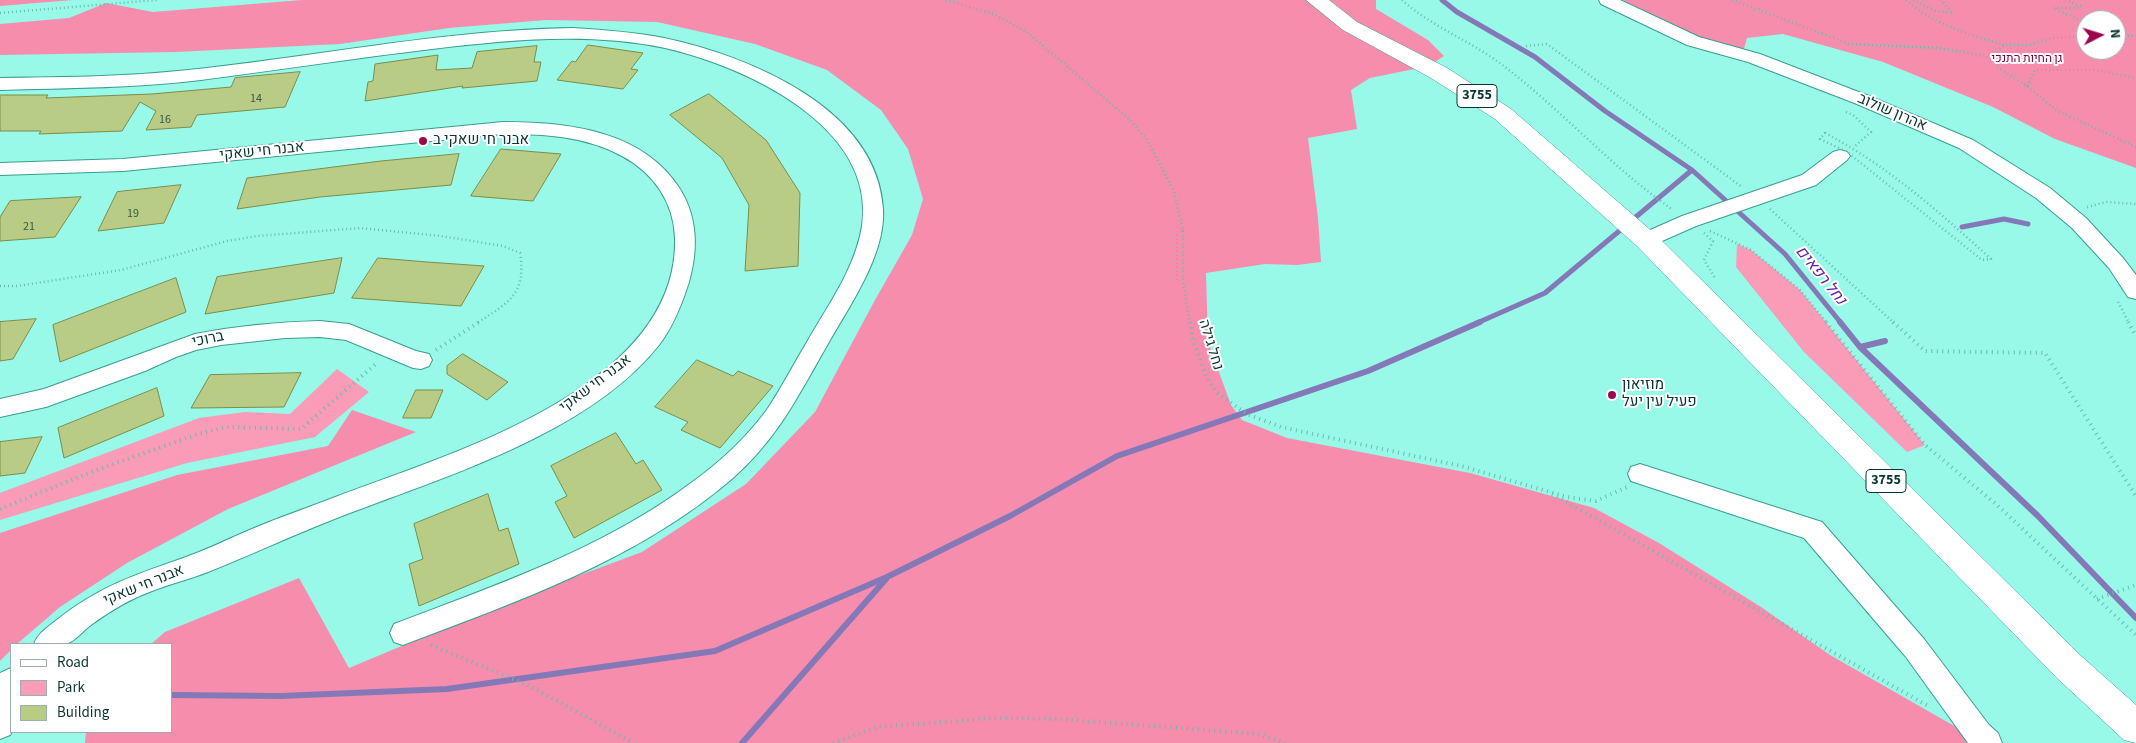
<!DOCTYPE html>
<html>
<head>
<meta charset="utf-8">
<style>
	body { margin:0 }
	#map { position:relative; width:2136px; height:743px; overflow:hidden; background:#98f9e8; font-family:"Source Sans 3",sans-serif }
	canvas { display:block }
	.legend { position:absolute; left:10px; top:643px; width:162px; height:90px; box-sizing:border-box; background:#fff; border:1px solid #9dafac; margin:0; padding:6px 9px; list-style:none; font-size:15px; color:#0a3630 }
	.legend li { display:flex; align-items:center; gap:10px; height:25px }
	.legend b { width:25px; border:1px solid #9dafac }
	.north { position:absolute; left:2076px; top:10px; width:50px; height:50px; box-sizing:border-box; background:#fff; border:1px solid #9dafac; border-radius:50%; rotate:85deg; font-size:14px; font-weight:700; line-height:20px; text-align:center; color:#0a3630 }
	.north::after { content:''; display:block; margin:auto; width:18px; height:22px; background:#9d054f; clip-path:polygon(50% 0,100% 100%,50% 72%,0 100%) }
</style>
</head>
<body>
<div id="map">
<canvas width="2136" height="743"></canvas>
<ul class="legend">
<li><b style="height:6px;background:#fff"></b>Road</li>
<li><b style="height:14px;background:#fa9bb7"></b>Park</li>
<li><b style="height:14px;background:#b9cc86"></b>Building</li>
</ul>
<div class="north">N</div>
</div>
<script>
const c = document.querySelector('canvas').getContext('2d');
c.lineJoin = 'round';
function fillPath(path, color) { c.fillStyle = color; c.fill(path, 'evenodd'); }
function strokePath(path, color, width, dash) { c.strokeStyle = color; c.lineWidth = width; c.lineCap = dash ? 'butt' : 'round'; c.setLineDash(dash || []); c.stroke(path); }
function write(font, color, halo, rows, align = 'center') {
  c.font = font + ' "Source Sans 3",Heebo,sans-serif'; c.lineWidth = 4; c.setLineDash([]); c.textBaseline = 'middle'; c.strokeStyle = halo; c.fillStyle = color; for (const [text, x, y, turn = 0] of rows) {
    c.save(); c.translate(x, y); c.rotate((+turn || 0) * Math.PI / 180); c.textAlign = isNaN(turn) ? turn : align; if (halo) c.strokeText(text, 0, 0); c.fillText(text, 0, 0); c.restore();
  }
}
const green = new Path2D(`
	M 1737,244 L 1751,250 L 1800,290 L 1925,445 L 1907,452 L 1804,352 L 1736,267 Z
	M 337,369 L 369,392 L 315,437 L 187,463 L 0,520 L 0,493 L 199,418 L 245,412 L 290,414 Z`);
const forest = new Path2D(`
	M 0,0 L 73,0 L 0,6 Z
	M 302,0 L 1376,0 L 1376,9 L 1428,40 L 1444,56 L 1429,66 L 1370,78 L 1351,90 L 1357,129 L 1308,138 L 1318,218 L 1321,262 L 1297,265 L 1265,264 L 1206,273 L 1208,342 L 1231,405 L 1242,420 L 1287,438 L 1470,473 L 1594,508 L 1659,543 L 1761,607 L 1830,655 L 1984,743 L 85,743 L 86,732 L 171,732 L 171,644 L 151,644 L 165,632 L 299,578 L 349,668 L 497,606 L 642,552 L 746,484 L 815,412 L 875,300 L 912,235 L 923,199 L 908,149 L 881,110 L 827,70 L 755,44 L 657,22 L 546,20 L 449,28 L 340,44 L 176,52 L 0,55 L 0,24 L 69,18 L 106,3 L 153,12 Z
	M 1623,0 L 2136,0 L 2136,168 L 2055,139 L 1993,107 L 1883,62 L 1783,34 L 1747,38 L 1743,52 L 1698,38 L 1627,4 ZM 2086,20 L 2116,20 L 2116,50 L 2086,50 Z
	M 352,410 L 416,432 L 228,509 L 127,563 L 60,607 L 17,644 L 11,644 L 11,650 L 0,661 L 0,533 L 177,475 L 328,446 Z`);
const streamFar1 = new Path2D(`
	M 1442,0 L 1457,12 L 1535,57 L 1605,111 L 1692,170 L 1785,254 L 1841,323
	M 1631,221 L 1692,170
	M 1962,227 L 2004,219 L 2028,224
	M 1477,323 L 1545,293 L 1624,227`);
const stream = new Path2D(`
	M 1840,322 L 1860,347 L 2038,516 L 2136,618
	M 1860,347 L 1885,341
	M 171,695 L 281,696 L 447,689 L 715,651 L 887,577 L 1010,516 L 1117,456 L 1368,371 L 1480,322
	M 742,743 L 886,579`);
const building = new Path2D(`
	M 588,45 L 643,53 L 631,69 L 638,70 L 623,89 L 557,80 L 572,61 L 575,62 Z
	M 537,46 L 534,62 L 541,62 L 537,81 L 462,88 L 463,86 L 365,101 L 368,82 L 373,81 L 375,64 L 438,55 L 436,70 L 472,68 L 477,52 Z
	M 300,72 L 285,107 L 197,115 L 191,127 L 146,130 L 156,111 L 140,102 L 122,131 L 39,134 L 41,131 L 0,131 L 0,95 L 48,95 L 46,98 L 152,94 L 231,87 L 235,78 Z
	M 709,94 L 766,140 L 800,193 L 798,266 L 745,271 L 749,205 L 722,158 L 670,115 Z
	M 501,149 L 561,154 L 533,201 L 471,196 Z
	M 459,154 L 451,185 L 320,197 L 237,209 L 247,178 L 381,161 Z
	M 181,185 L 164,223 L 98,231 L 117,192 Z
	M 81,197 L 55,237 L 0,241 L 0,217 L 10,201 Z
	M 342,258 L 334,293 L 205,314 L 217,277 Z
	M 378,258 L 427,262 L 484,266 L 461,306 L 352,298 Z
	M 176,278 L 186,312 L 60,362 L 53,325 Z
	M 36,319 L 13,359 L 0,361 L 0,322 Z
	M 463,354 L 508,382 L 487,400 L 447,374 L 447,366 Z
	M 697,360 L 733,376 L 738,371 L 773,386 L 720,448 L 681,430 L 688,422 L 655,407 Z
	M 301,373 L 284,407 L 191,408 L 210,375 Z
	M 157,388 L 164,416 L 64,458 L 58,428 Z
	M 416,390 L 443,390 L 431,418 L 403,418 Z
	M 616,433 L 636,464 L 643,460 L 662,490 L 574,538 L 555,502 L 567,496 L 551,466 Z
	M 42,437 L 25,473 L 0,476 L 0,442 Z
	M 488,494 L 499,531 L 508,528 L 519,564 L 419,606 L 409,564 L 423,559 L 414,524 Z`);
const pathFar1 = new Path2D(`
	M 946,0 L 994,14 L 1028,33 L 1129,119 L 1146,138 L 1174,191 L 1183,230 L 1183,282 L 1190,323
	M 1402,0 C 1432,27 1469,40 1501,64 C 1561,109 1611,167 1673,210
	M 1732,0 L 1850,44 L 1938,48 L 1997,58
	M 1906,0 C 1934,25 1969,34 2004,45
	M 1913,0 L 1936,11 L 1953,13 L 1941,0
	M 2065,0 L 2081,6 L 2076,8 L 2053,8 L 2086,23
	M 0,13 L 157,0
	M 2086,36 L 2052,38 L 2029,45 L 2004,45 L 1999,49 L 1997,67 L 2027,86 L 2056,110 L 2136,147
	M 2116,37 L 2136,35
	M 1526,46 L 1547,44 L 1742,187
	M 2027,86 L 2035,70 L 2095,70 L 2136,78
	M 1846,112 L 1853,115 L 1871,132 L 1854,147
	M 1825,133 C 1888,166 1939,212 1991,259 L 1982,260 L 1847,152 L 1820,139 Z
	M 2087,207 L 2106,202 L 2136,204
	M 1770,209 L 1894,323
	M 1710,231 L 1751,250 L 1800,290 L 1827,323
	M 1704,233 L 1713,241 L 1704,260 L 1715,278
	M 0,286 L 17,286 L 121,270 L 227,241 L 257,236 L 360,228 L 441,236 L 503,246 L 520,253 C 527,294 508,303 477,323
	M 2118,302 L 2129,323`);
const path = new Path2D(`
	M 1190,322 L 1193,339 L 1206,376 L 1217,393 L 1247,414 L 1281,427 L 1461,466 L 1567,497 L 1596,501 L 1627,487
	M 1826,322 L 1925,445 L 1997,505 L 2136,635
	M 1893,322 L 1925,351 L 2045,353 L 2136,496
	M 2128,322 L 2136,336
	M 436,350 L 479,322
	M 1552,494 L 1930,707
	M 0,509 L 91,472 L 198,434 L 226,427 L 301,429 L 378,362
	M 2097,599 L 2136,585
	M 431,645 L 530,686 L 634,743
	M 833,743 L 877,727 L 995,718 L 1060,719 L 1258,734 L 1285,743`);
const minor = new Path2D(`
	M 1599,0 L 1620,0 L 1699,37 L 1760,54 L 1869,96 L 1973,140 L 2050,188 L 2086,218 L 2123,258 L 2136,275 L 2136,299 L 2128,297 L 2109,268 L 2072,228 L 2036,198 L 1959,148 L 1857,104 L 1748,62 L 1687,45 L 1601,4 Z
	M 573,28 C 604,30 634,32 664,38 C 749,56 877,108 883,209 C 886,254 850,305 829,342 C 799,394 779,437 733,478 C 638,560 518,601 403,645 L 394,642 L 390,633 L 394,624 C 496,585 601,550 691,483 C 719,463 745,439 766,411 C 781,389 793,365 807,342 C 828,305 855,269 862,226 C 877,126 744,66 665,48 C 588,32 509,40 432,49 C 355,58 278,70 201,80 C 134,88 67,88 0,90 L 0,78 C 59,77 119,77 178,71 C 310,58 440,30 573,28 Z
	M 503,122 C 567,122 643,130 680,189 C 698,218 698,250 689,282 C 682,304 673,327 659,345 C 588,435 440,478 337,518 C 293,535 251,555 208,572 C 190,579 170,584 152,591 C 130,599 110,611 91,625 C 84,630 74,642 66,644 C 57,647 43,644 34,644 C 38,633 48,627 58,619 C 100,586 137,574 186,557 C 209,549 230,538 252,529 C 280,517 310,507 338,496 C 449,454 679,388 675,238 C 674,203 654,173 622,156 C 585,136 545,134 503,134 L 123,171 L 0,175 L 0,163 L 123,159 Z
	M 1840,150 L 1847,152 L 1850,156 L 1847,160 L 1816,185 L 1696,226 L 1653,245 L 1646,247 L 1639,245 L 1636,240 L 1639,235 L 1682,216 L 1802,175 L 1833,152 Z
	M 320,321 L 349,324 L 416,351 L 429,354 L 432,360 L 429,366 L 421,369 L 413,368 L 346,340 L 320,337 L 285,338 L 221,345 L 196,350 L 176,357 L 145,371 L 46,407 L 0,417 L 0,399 L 44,389 L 195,334 C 236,326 278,322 320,321 Z
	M 1640,464 L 1822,522 L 1924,639 L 1989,725 L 1998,733 L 2002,743 L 1968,743 L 1906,657 L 1804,538 L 1631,481 L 1628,474 L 1631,467 Z
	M 11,668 L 12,732 L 10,735 L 0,739 L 0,673 Z`);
const major = new Path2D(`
	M 1306,0 L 1329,0 L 1357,22 L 1447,68 L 1511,109 L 1655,234 L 2081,656 L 2136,705 L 2136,743 L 2124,740 L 2057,678 L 1637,246 L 1495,119 L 1431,78 L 1343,30 Z`);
const markers = [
	[423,141,5,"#9d054f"],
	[1612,395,5,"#9d054f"]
];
const farParknames = [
	["גן החיות התנכי",2027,59]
];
const numberNames = [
	["14",256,99],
	["16",165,120],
	["19",133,214],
	["21",29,227]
];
const shields = [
	[1477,96,40],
	[1886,481,40]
];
const shieldNames = [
	["3755",1477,96],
	["3755",1886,481]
];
const streetNames = [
	["אהרון שולוב",1892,113,23],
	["אבנר חי שאקי",262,152,-6],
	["ברוכי",208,340,-12],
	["נחל גילה",1210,345,73],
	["אבנר חי שאקי",596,384,-37],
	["אבנר חי שאקי",144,586,-22]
];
const poiNames = [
	["אבנר חי שאקי ב",433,141],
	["מוזיאון",1622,386],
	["פעיל עין יעל",1622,403]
];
const waterNames = [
	["נחל רפאים",1820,276,51]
];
fillPath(green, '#fa9bb7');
fillPath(forest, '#f78dad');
strokePath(streamFar1, '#8479b6', 5);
strokePath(stream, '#8479b6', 6);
fillPath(building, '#b9cc86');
strokePath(building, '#7b8d48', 1);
strokePath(minor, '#389e8e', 2);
strokePath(major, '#389e8e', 1);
strokePath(pathFar1, '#6bbbad', 2.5, [1, 3]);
strokePath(path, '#6bbbad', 4, [1, 4.5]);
fillPath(minor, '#fff');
fillPath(major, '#fff');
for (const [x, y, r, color] of markers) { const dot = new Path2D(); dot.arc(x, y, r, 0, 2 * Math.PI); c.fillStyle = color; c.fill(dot); strokePath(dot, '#fff', 2); }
write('12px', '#80013f', '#fff', farParknames);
write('12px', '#365c46', null, numberNames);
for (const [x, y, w] of shields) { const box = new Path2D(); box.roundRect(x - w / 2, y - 11.5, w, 23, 4); c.fillStyle = '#fff'; c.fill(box); strokePath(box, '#0a3630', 1); }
write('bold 14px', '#0a3630', null, shieldNames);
write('15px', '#0a3630', '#fff', streetNames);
write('15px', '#0a3630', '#fff', poiNames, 'left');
write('italic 16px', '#6421a6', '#fff', waterNames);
</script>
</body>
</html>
